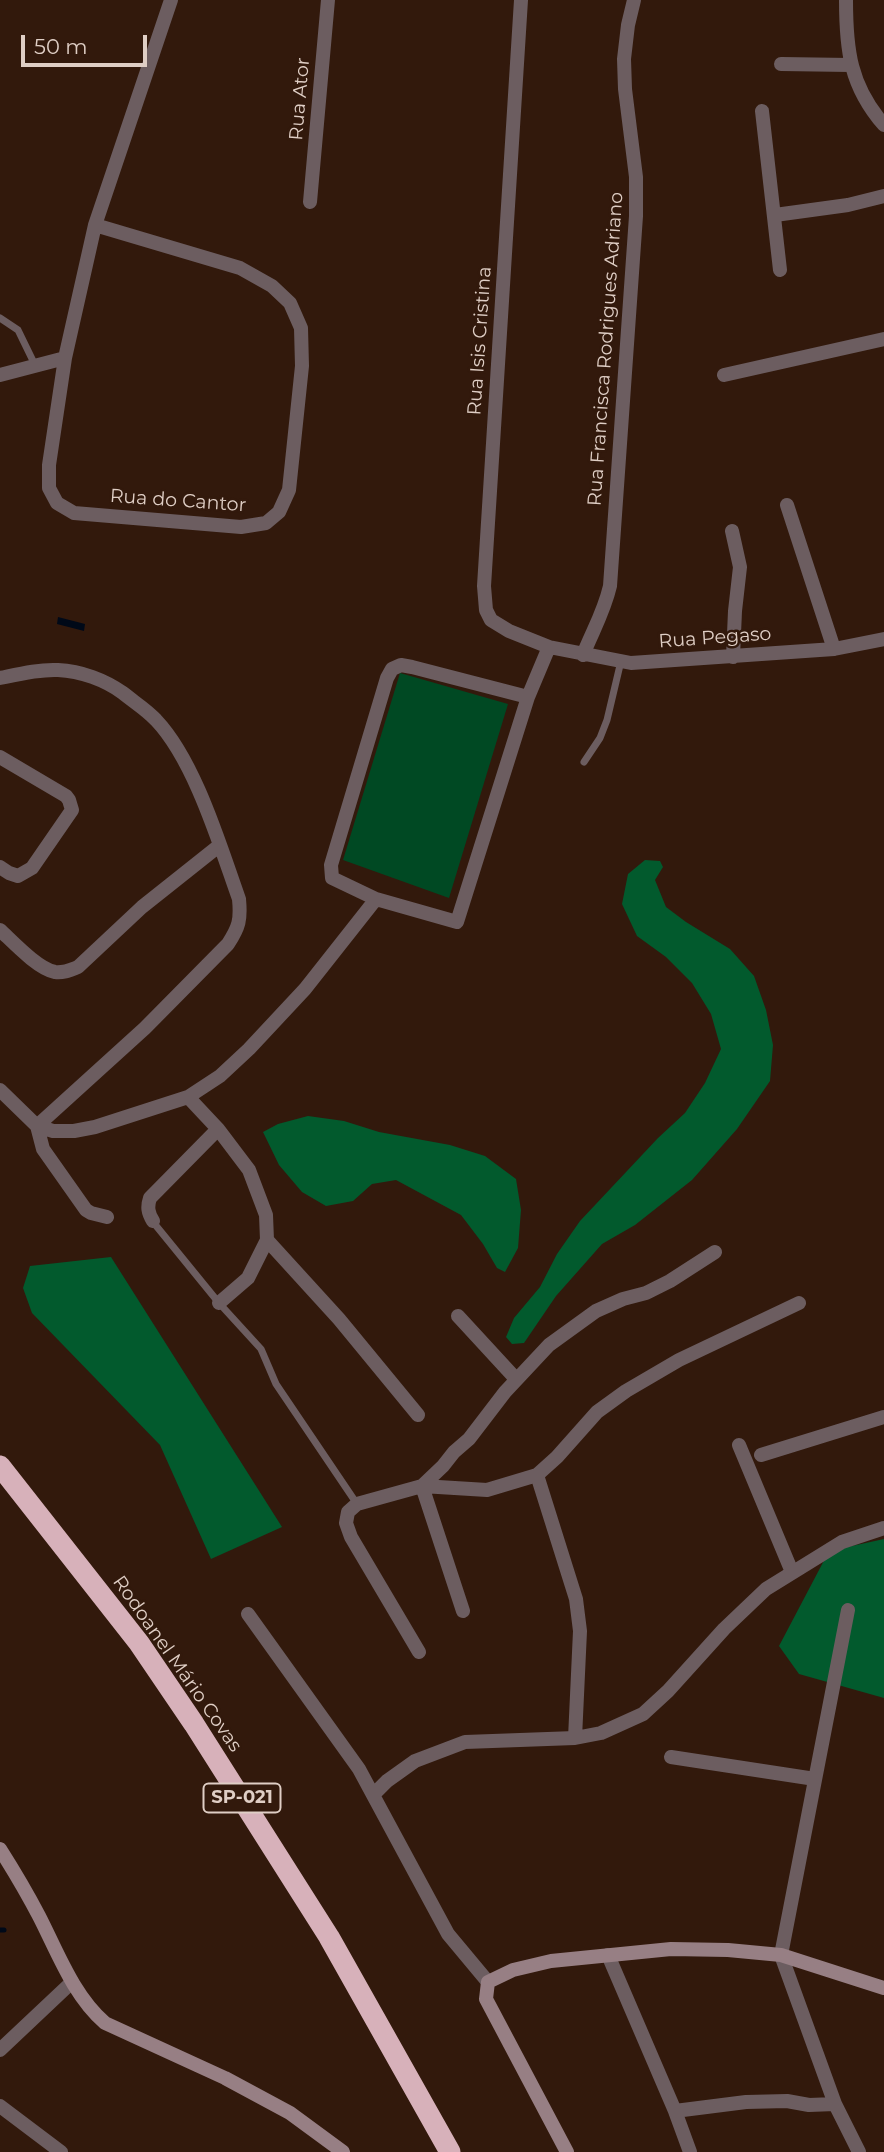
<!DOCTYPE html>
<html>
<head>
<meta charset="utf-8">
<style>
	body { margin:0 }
	#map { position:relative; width:884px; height:2152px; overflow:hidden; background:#32190c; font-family:Montserrat,sans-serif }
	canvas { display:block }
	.scale { position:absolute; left:21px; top:35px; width:126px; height:32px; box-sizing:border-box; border:4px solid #dfcec5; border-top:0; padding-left:9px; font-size:21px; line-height:24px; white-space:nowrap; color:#dfcec5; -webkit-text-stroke:5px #32190c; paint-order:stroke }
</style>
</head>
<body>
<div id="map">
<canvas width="884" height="2152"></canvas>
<div class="scale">50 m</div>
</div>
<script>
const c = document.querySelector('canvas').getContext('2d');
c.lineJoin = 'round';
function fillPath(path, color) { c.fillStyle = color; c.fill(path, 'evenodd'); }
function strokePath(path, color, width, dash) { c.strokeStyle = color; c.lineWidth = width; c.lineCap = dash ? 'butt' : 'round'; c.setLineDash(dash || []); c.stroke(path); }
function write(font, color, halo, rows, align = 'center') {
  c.font = font + ' Montserrat,sans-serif'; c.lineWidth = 5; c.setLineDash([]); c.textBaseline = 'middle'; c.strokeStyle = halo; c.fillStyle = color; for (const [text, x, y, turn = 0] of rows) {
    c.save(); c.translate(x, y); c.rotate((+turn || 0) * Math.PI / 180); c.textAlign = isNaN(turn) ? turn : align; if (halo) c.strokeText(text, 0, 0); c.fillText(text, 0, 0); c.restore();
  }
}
const green = new Path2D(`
	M 400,673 L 508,704 L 449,898 L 343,860 Z`);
const forest = new Path2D(`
	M 645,860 L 660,861 L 663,867 L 655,880 L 666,907 L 686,922 L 730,949 L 754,976 L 766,1010 L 773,1045 L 770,1081 L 737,1129 L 692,1180 L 635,1225 L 602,1244 L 556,1296 L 524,1343 L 512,1344 L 506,1337 L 514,1318 L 540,1287 L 557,1254 L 580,1221 L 658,1138 L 685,1113 L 705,1083 L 721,1049 L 711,1014 L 692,983 L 666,957 L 637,936 L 622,904 L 628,874 Z
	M 308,1116 L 344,1121 L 379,1132 L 450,1145 L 485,1156 L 516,1179 L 521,1210 L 518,1248 L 505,1272 L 497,1268 L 483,1244 L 461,1215 L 396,1180 L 372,1184 L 353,1201 L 326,1206 L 302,1192 L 279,1165 L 263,1132 L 278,1124 Z
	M 111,1257 L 282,1527 L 211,1559 L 160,1445 L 32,1313 L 23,1288 L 30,1266 Z
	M 884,1539 L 884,1698 L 799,1674 L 779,1646 L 829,1551 Z`);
const water = new Path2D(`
	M 58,617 L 85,624 L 84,631 L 57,624 Z`);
const stream = new Path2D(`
	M 0,1930 L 4,1930`);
const service = new Path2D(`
	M 0,318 L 18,330 L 35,365
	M 584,762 L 600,738 L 607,720 L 621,661
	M 153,1222 L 219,1303 L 261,1349 L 276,1384 L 357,1504`);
const minor = new Path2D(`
	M 521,0 L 484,586 L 486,610 L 491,620 L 509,631 L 549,647 L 631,663 L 834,649 L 884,639
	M 846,0 C 846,50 850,86 884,125
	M 781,64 L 850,65
	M 762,111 L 780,270
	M 310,202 L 328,0
	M 775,215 L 848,205 L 884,196
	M 95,225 L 240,268 L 272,286 L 290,303 L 301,328 L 302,366 L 289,490 L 279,512 L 266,523 L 241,527 L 74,513 L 57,503 L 49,488 L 49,465 L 65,358 L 95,225 L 171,0
	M 0,375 L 65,358
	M 724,375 L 884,339
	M 787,505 L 834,649
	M 732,531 L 740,567 L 735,611 L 733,657
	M 583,655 C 593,630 604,612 610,586 L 636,216 L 636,177 L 625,89 L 624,59 L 628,25 L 634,0
	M 0,678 C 19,674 39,669 58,670 C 81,671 105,680 123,693 C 134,702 147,710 156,720 C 195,761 220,846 239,899 C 241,920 239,927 228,944 L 145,1028 L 37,1126 L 43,1149 L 86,1210 L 91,1213 L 107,1217
	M 528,697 L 412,667 L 401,665 L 392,669 L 387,678 L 331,865 L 332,878 L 376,899 L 457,922 L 528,697 L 549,647
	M 0,757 L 66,796 L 69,800 L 72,810 L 32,868 L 18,876 L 9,873 L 0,867
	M 0,930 C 13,942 38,969 55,972 C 64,973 70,970 78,967 L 142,907 L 220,845
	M 0,1090 L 37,1126 L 53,1131 L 74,1131 L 95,1127 L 188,1097 L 220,1076 L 249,1049 L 305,989 L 376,899
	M 188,1097 L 218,1129 L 249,1170 L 266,1215 L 267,1240 L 339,1319 L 418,1415
	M 153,1221 C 148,1213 147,1207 150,1198 L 218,1129
	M 219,1303 L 248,1278 L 267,1240
	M 458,1316 L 516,1379
	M 739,1445 L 792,1572
	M 761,1455 L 884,1417
	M 537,1475 L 576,1599 L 580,1631 L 575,1738
	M 463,1611 L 422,1486 L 443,1466 L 454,1452 L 469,1439 L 505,1392 L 549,1345 L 596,1311 L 623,1299 L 646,1293 L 670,1281 L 715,1252
	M 248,1614 L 359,1769 L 373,1795
	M 419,1652 L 351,1537 L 346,1523 L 348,1512 L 357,1504 L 422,1486 L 487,1490 L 537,1475 L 557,1457 L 597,1412 L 626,1391 L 679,1360 L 799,1303
	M 671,1757 L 815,1779
	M 608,1955 L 675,2111 L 690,2152
	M 488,1982 L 448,1934 L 373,1795 L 387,1781 L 415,1761 L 465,1742 L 575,1738 L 601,1733 L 643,1714 L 668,1691 L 724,1629 L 766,1589 L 842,1542 L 884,1528
	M 0,2050 L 72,1982
	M 835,2104 L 781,1955 L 848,1610
	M 0,2106 L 61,2152
	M 675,2111 L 746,2102 L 787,2101 L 809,2105 L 835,2104 L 859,2152`);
const secondary = new Path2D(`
	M 0,1849 C 14,1871 27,1893 39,1916 C 58,1953 73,1995 105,2023 L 225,2078 L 290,2113 L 343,2152
	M 567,2152 L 486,1999 L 488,1982 L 513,1970 L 551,1961 L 671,1949 L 728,1950 L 781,1955 L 884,1988`);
const motorway = new Path2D(`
	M 0,1466 L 139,1643 L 194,1724 L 329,1937 L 450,2152`);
const shields = [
	[242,1798,77]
];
const shieldNames = [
	["SP-021",242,1798]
];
const streetNames = [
	["Rua Ator",300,99,-85],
	["Rua Isis Cristina",480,341,-86],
	["Rua Francisca Rodrigues Adriano",606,349,-86],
	["Rua do Cantor",178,501,4],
	["Rua Pegaso",715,638,-4],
	["Rodoanel Mário Covas",177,1664,55]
];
fillPath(green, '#004923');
fillPath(forest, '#025a2d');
fillPath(water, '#000918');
strokePath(stream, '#000918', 5);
strokePath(service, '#6c5d60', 7);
strokePath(minor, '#6c5d60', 14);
strokePath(secondary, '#977f84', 14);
strokePath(motorway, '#d7b1ba', 21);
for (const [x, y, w] of shields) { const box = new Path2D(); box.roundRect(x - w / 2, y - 14.5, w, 29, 5); c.fillStyle = '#32190c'; c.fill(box); strokePath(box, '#dfcec5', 2); }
write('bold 18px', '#dfcec5', null, shieldNames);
write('19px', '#dfcec5', '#32190c', streetNames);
</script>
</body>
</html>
